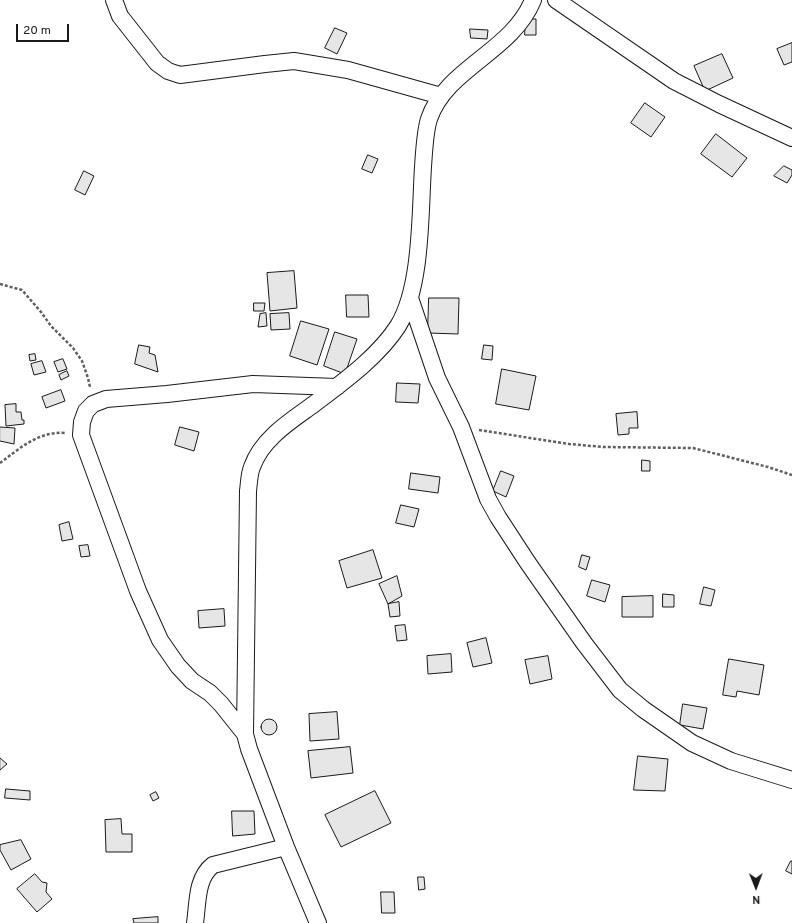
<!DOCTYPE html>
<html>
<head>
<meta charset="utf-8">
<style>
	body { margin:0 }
	#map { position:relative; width:792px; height:923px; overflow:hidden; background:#fff; font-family:Overpass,sans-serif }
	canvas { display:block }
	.north { position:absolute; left:736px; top:867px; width:40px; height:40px; -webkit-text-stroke:3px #fff; paint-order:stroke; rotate:179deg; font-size:11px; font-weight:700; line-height:16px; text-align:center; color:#1a1a1a }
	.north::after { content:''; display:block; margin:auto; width:14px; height:18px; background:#1a1a1a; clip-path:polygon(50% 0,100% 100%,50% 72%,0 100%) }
	.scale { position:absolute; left:16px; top:24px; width:53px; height:18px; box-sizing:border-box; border:2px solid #1a1a1a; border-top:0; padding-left:5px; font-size:12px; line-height:14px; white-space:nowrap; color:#1a1a1a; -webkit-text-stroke:3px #fff; paint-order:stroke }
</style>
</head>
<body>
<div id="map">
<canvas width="792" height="923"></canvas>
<div class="north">N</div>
<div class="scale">20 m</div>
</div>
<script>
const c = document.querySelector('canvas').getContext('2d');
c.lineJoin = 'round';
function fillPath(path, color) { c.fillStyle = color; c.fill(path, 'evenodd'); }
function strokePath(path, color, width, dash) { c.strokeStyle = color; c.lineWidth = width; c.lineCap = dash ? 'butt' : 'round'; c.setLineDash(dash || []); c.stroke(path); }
const building = new Path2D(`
	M 526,19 L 536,19 L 536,35 L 525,35 Z
	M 335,28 L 347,33 L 337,54 L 325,48 Z
	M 470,29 L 488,30 L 487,39 L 471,38 Z
	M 792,43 L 792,62 L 784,65 L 777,49 Z
	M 722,54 L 733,78 L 705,91 L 694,66 Z
	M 645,103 L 665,117 L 651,137 L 631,123 Z
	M 716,134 L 747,158 L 732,177 L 701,154 Z
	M 368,155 L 378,159 L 372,173 L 362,169 Z
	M 784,166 L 792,170 L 792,175 L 787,183 L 774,176 Z
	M 84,171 L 94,176 L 85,195 L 75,190 Z
	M 294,271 L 297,308 L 270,311 L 267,273 Z
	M 346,295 L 368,295 L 369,317 L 347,317 Z
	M 429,298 L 459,298 L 458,334 L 428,333 Z
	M 254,303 L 265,303 L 264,311 L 254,311 Z
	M 266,313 L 267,326 L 258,327 L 260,314 Z
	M 289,313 L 290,329 L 271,330 L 270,314 Z
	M 301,321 L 329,329 L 317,365 L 290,356 Z
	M 335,332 L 357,339 L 345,374 L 324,366 Z
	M 139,345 L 150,347 L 149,353 L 155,355 L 158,372 L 135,364 Z
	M 484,345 L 493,346 L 492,360 L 482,359 Z
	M 35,354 L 36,360 L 30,361 L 29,355 Z
	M 63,359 L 67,369 L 58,372 L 54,362 Z
	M 42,361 L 46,372 L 34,375 L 31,364 Z
	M 502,369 L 536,376 L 529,410 L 496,404 Z
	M 67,371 L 69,376 L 61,380 L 59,375 Z
	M 397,383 L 420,384 L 418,403 L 396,402 Z
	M 61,390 L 65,401 L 46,408 L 42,397 Z
	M 16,404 L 16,412 L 21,412 L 22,420 L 24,420 L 24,424 L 6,426 L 5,405 Z
	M 637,412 L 638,428 L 629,428 L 629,434 L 618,435 L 616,414 Z
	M 0,427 L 15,428 L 14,444 L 0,441 Z
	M 180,427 L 199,432 L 194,451 L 175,445 Z
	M 642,460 L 650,461 L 650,471 L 642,471 Z
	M 501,471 L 514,476 L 506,497 L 493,491 Z
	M 411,473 L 440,477 L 438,493 L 409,489 Z
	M 401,505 L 419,509 L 414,527 L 396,523 Z
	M 69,522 L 73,539 L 62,541 L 59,525 Z
	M 88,545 L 90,556 L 81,557 L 79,546 Z
	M 373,550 L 382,578 L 347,588 L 339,561 Z
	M 582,555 L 590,557 L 586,570 L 579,567 Z
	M 397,576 L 402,596 L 388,604 L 379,584 Z
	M 592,580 L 610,585 L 605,602 L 587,596 Z
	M 704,587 L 715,590 L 711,606 L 700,604 Z
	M 663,594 L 674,595 L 674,607 L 663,607 Z
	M 653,596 L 653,617 L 622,617 L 622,597 Z
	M 399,602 L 400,616 L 390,617 L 388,604 Z
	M 224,609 L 225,626 L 199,628 L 198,611 Z
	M 405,625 L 407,640 L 397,641 L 395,626 Z
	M 486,638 L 492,663 L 473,667 L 467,643 Z
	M 451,654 L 452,672 L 428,674 L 427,656 Z
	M 548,656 L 552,679 L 530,684 L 525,660 Z
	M 729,659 L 764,665 L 759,695 L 737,691 L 736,697 L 723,695 Z
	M 683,704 L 707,708 L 703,729 L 680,725 Z
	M 337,712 L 339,739 L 310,741 L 309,714 Z
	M261 727a8 8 0 1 1 16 0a8 8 0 1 1-16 0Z
	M 350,747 L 353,773 L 311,778 L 308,751 Z
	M 638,756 L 668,759 L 665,791 L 634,790 Z
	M 0,758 L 7,764 L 0,770 Z
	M 6,789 L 30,791 L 30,800 L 5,798 Z
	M 375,791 L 391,823 L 341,847 L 325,815 Z
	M 156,792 L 159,798 L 153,801 L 150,795 Z
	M 232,811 L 254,811 L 255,834 L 233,836 Z
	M 121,819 L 122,834 L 132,834 L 132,852 L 106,852 L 105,820 Z
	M 21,840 L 31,859 L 11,870 L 0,850 L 0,845 Z
	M 791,861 L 792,861 L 792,874 L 786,871 Z
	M 35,874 L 42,882 L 47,883 L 46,892 L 52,899 L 37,912 L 17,889 Z
	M 418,877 L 424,877 L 425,889 L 419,890 Z
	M 381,892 L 394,892 L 395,913 L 382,913 Z
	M 158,917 L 158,923 L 134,923 L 133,919 Z`);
const path = new Path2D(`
	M 0,284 L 22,290 L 41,312 L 51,326 L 73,348 L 82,361 L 88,378 L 90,387
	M 479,430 L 569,444 L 603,447 L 693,448 L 768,467 L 792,475
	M 0,463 C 20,448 39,431 65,433`);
const minor = new Path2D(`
	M 114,0 L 120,16 L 157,63 L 168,71 L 180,75 L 265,64 L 294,61 L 348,70 L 441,96
	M 556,0 L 674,81 L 719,104 L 792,138
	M 410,298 L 437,378 L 461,427 L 488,499 L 498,517 L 528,563 L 584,643 L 620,690 L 643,709 L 692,743 L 731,761 L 792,780
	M 245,734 L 221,704 L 210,693 L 192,681 L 178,666 L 160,640 L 138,591 L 81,435 L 82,422 L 86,411 L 93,404 L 106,399 L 167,394 L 253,384 L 337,387
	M 195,923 C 198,903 196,878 213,865 L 286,847
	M 318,923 L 286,847 L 249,749 L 245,734 L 248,491 C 249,484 249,474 252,467 C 262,438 291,421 314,404 C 343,382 378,357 398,326 C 422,287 420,213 423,167 C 424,153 425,131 429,119 C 446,68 512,52 533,0`);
fillPath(building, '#e6e6e6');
strokePath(building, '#1a1a1a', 1);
strokePath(minor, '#1a1a1a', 18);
strokePath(path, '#5f5f5f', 2.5, [3, 2]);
strokePath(minor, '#fff', 16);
</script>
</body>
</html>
